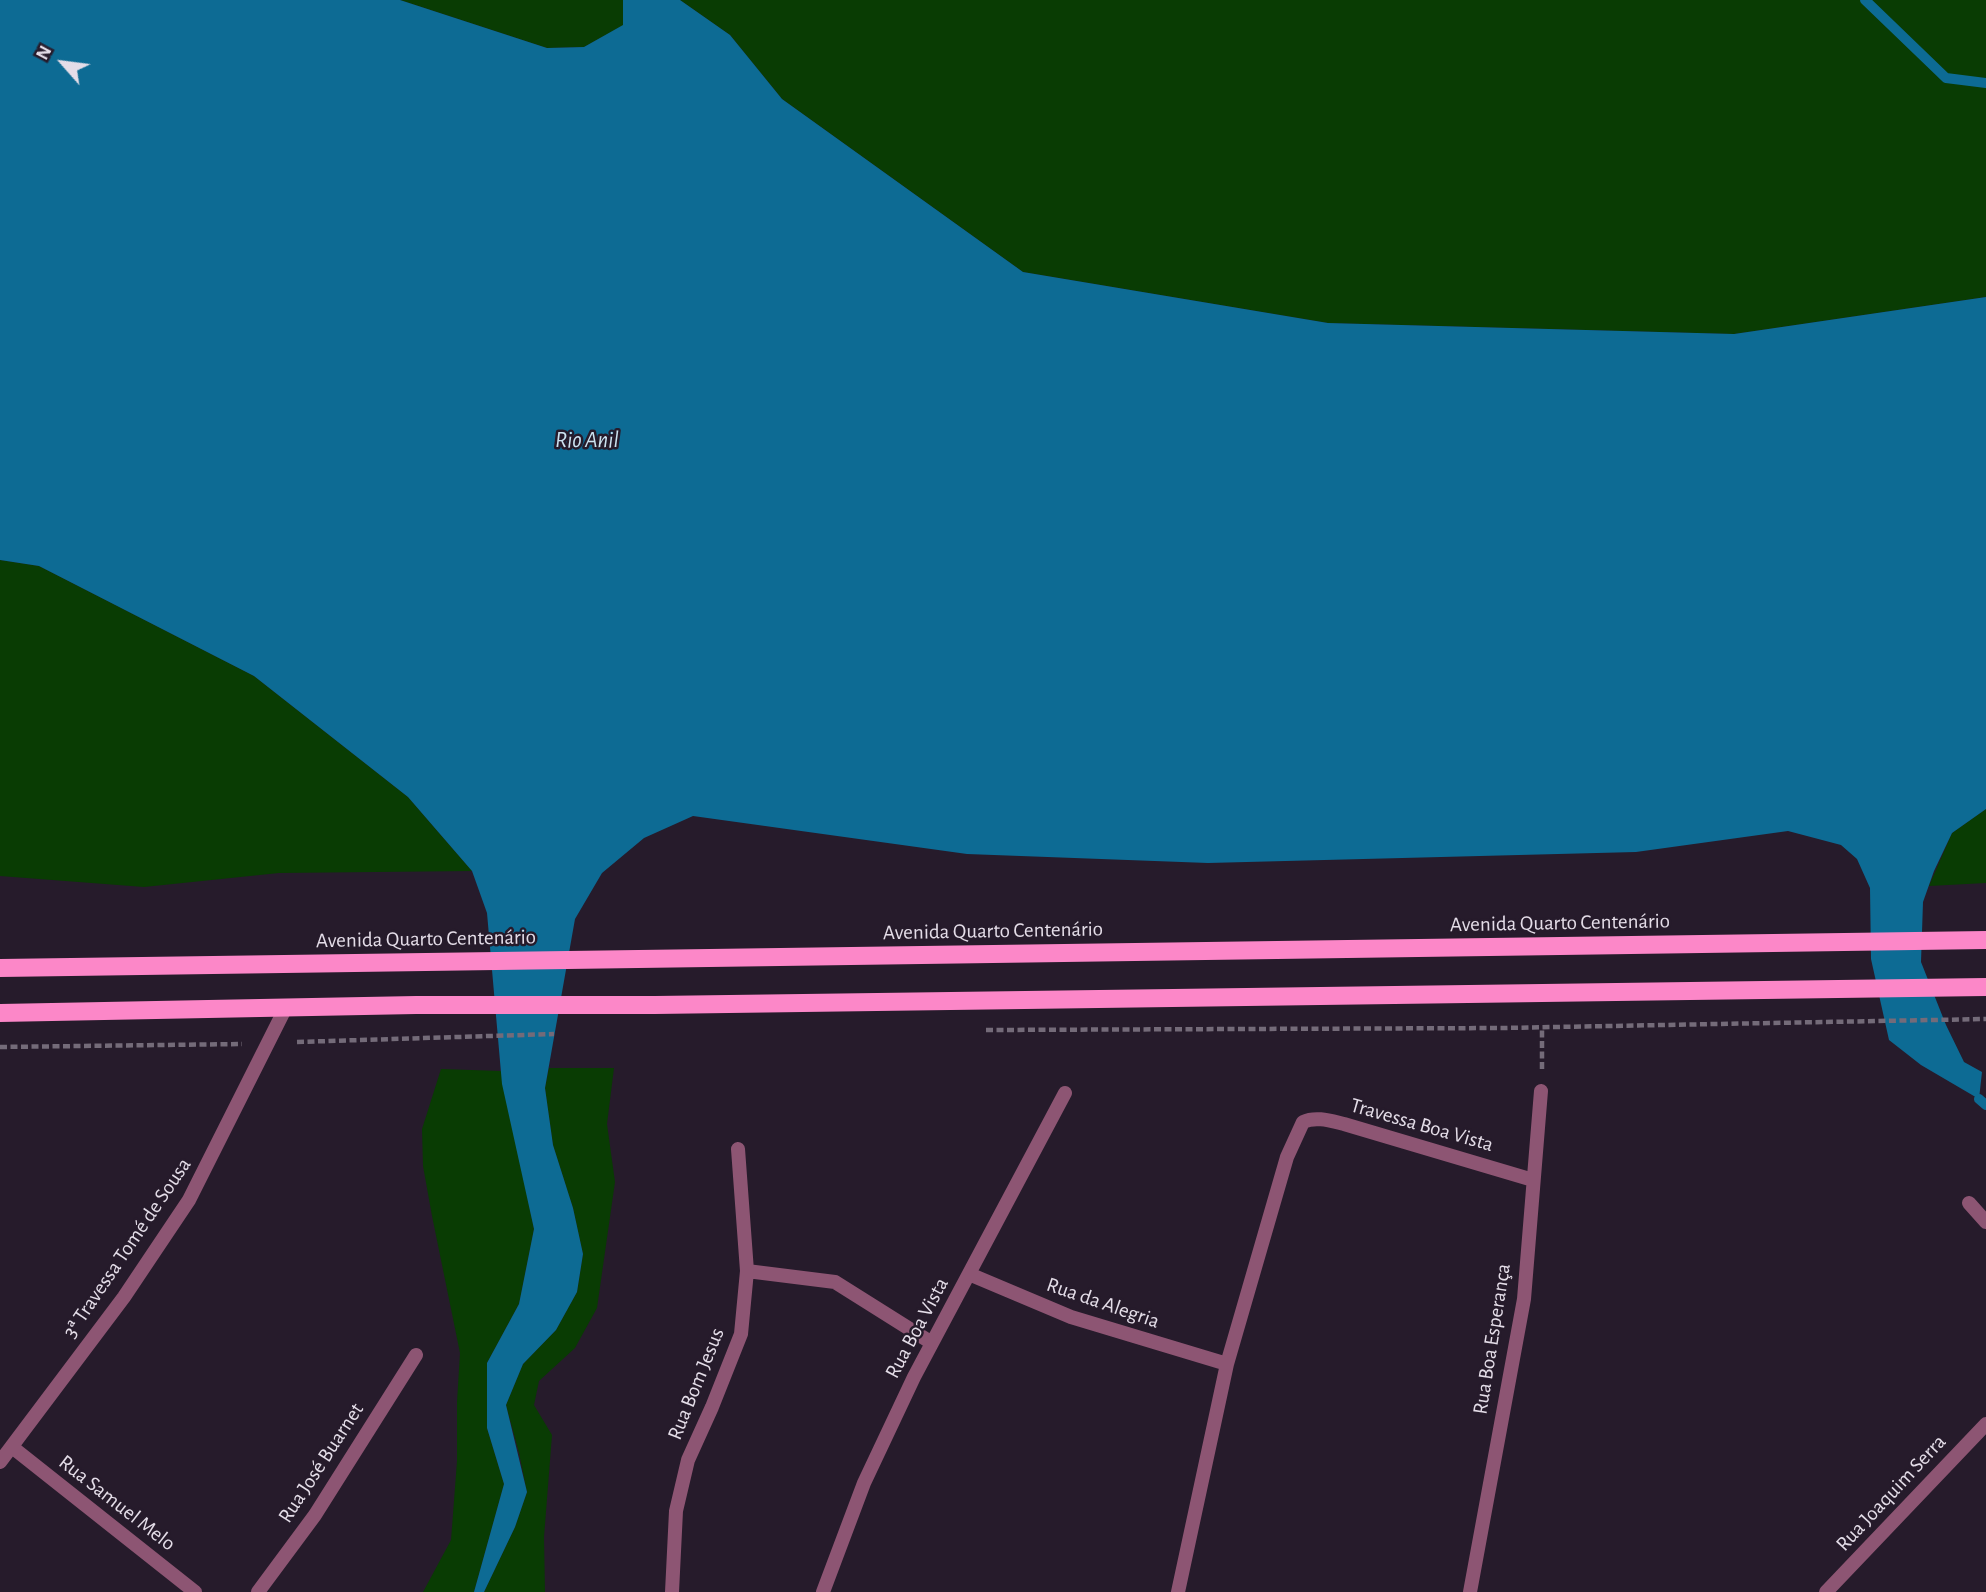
<!DOCTYPE html>
<html>
<head>
<meta charset="utf-8">
<style>
	body { margin:0 }
	#map { position:relative; width:1986px; height:1592px; overflow:hidden; background:#261b2b; font-family:"Alegreya Sans",sans-serif }
	canvas { display:block }
	.north { position:absolute; left:28px; top:28px; width:70px; height:70px; -webkit-text-stroke:5px #261b2b; paint-order:stroke; rotate:298deg; font-size:19px; font-weight:700; line-height:28px; text-align:center; color:#e4dde8 }
	.north::after { content:''; display:block; margin:auto; width:24px; height:32px; background:#e4dde8; clip-path:polygon(50% 0,100% 100%,50% 72%,0 100%) }
</style>
</head>
<body>
<div id="map">
<canvas width="1986" height="1592"></canvas>
<div class="north">N</div>
</div>
<script>
const c = document.querySelector('canvas').getContext('2d');
c.lineJoin = 'round';
function fillPath(path, color) { c.fillStyle = color; c.fill(path, 'evenodd'); }
function strokePath(path, color, width, dash) { c.strokeStyle = color; c.lineWidth = width; c.lineCap = dash ? 'butt' : 'round'; c.setLineDash(dash || []); c.stroke(path); }
function write(font, color, halo, rows, align = 'center') {
  c.font = font + ' "Alegreya Sans",sans-serif'; c.lineWidth = 5; c.setLineDash([]); c.textBaseline = 'middle'; c.strokeStyle = halo; c.fillStyle = color; for (const [text, x, y, turn = 0] of rows) {
    c.save(); c.translate(x, y); c.rotate((+turn || 0) * Math.PI / 180); c.textAlign = isNaN(turn) ? turn : align; if (halo) c.strokeText(text, 0, 0); c.fillText(text, 0, 0); c.restore();
  }
}
const green = new Path2D(`
	M 400,0 L 623,0 L 624,25 L 584,47 L 547,48 Z
	M 680,0 L 1986,0 L 1986,297 L 1734,334 L 1328,323 L 1023,272 L 782,99 L 730,35 Z
	M 0,560 L 39,566 L 254,676 L 408,797 L 472,871 L 279,873 L 144,887 L 0,876 Z
	M 1986,809 L 1986,883 L 1929,886 L 1952,833 Z
	M 549,1068 L 614,1068 L 607,1124 L 615,1182 L 597,1308 L 575,1348 L 539,1381 L 534,1405 L 552,1435 L 544,1537 L 545,1592 L 484,1592 L 515,1527 L 527,1492 L 519,1453 L 506,1405 L 523,1364 L 556,1330 L 577,1292 L 583,1254 L 573,1208 L 553,1145 L 545,1088 Z
	M 441,1069 L 501,1071 L 534,1229 L 519,1304 L 487,1363 L 487,1428 L 504,1484 L 474,1592 L 423,1592 L 451,1540 L 457,1461 L 457,1402 L 460,1353 L 432,1216 L 423,1166 L 422,1129 Z`);
const water = new Path2D(`
	M 0,0 L 400,0 L 547,48 L 584,47 L 623,25 L 623,0 L 680,0 L 730,35 L 782,99 L 1023,272 L 1328,323 L 1734,334 L 1986,297 L 1986,809 L 1952,833 L 1934,871 L 1923,902 L 1921,962 L 1946,1025 L 1964,1062 L 1982,1072 L 1979,1099 L 1921,1065 L 1889,1040 L 1871,959 L 1870,888 L 1857,859 L 1841,845 L 1788,831 L 1636,852 L 1208,863 L 967,854 L 693,816 L 644,838 L 602,873 L 575,919 L 545,1088 L 553,1145 L 573,1208 L 583,1254 L 577,1292 L 556,1330 L 523,1364 L 506,1405 L 527,1492 L 515,1527 L 484,1592 L 474,1592 L 504,1484 L 487,1428 L 487,1363 L 519,1304 L 534,1229 L 502,1084 L 487,913 L 472,871 L 408,797 L 254,676 L 39,566 L 0,560 Z`);
const stream = new Path2D(`
	M 1865,0 L 1946,78 L 1986,83
	M 1979,1099 L 1986,1105`);
const path = new Path2D(`
	M 986,1030 L 1502,1028 L 1986,1019
	M 297,1042 L 554,1034
	M 0,1047 L 242,1044
	M 1542,1069 L 1542,1027`);
const street = new Path2D(`
	M 1969,1203 L 1986,1222
	M 747,1271 L 835,1282 L 932,1343
	M 969,1274 L 1071,1317 L 1227,1364
	M 12,1447 L 195,1592
	M 0,1462 L 124,1297 L 189,1200 L 286,1007
	M 258,1592 L 315,1515 L 416,1355
	M 672,1592 L 676,1511 L 688,1460 L 712,1407 L 741,1334 L 747,1271 L 738,1149
	M 823,1592 L 864,1483 L 914,1377 L 1065,1093
	M 1178,1592 L 1227,1364 L 1287,1157 L 1303,1122 C 1316,1116 1331,1121 1344,1124 L 1533,1180
	M 1470,1592 L 1524,1299 L 1541,1091
	M 1826,1592 L 1986,1424`);
const primary = new Path2D(`
	M 0,968 L 1986,940
	M 0,1013 L 416,1005 L 655,1005 L 1986,987`);
const streetNames = [
	["Avenida Quarto Centenário",1560,923,-1],
	["Avenida Quarto Centenário",993,931,-1],
	["Avenida Quarto Centenário",426,939,-1],
	["Travessa Boa Vista",1422,1125,16],
	["3ª Travessa Tomé de Sousa",127,1248,-56],
	["Rua da Alegria",1103,1303,19],
	["Rua Boa Vista",917,1328,-62],
	["Rua Boa Esperança",1492,1339,-81],
	["Rua Bom Jesus",696,1384,-68],
	["Rua José Buarnet",321,1463,-57],
	["Rua Joaquim Serra",1891,1493,-47],
	["Rua Samuel Melo",117,1503,38]
];
const waterNames = [
	["Rio Anil",587,440]
];
fillPath(green, '#093c03');
fillPath(water, '#0d6b94');
strokePath(stream, '#0d6b94', 10);
strokePath(path, '#746b79', 4.5, [7, 3.5]);
strokePath(street, '#8d5573', 14);
strokePath(primary, '#fc87c8', 18);
write('21px', '#e4dde8', '#261b2b', streetNames);
write('italic 23px', '#cce3f1', '#261b2b', waterNames);
</script>
</body>
</html>
